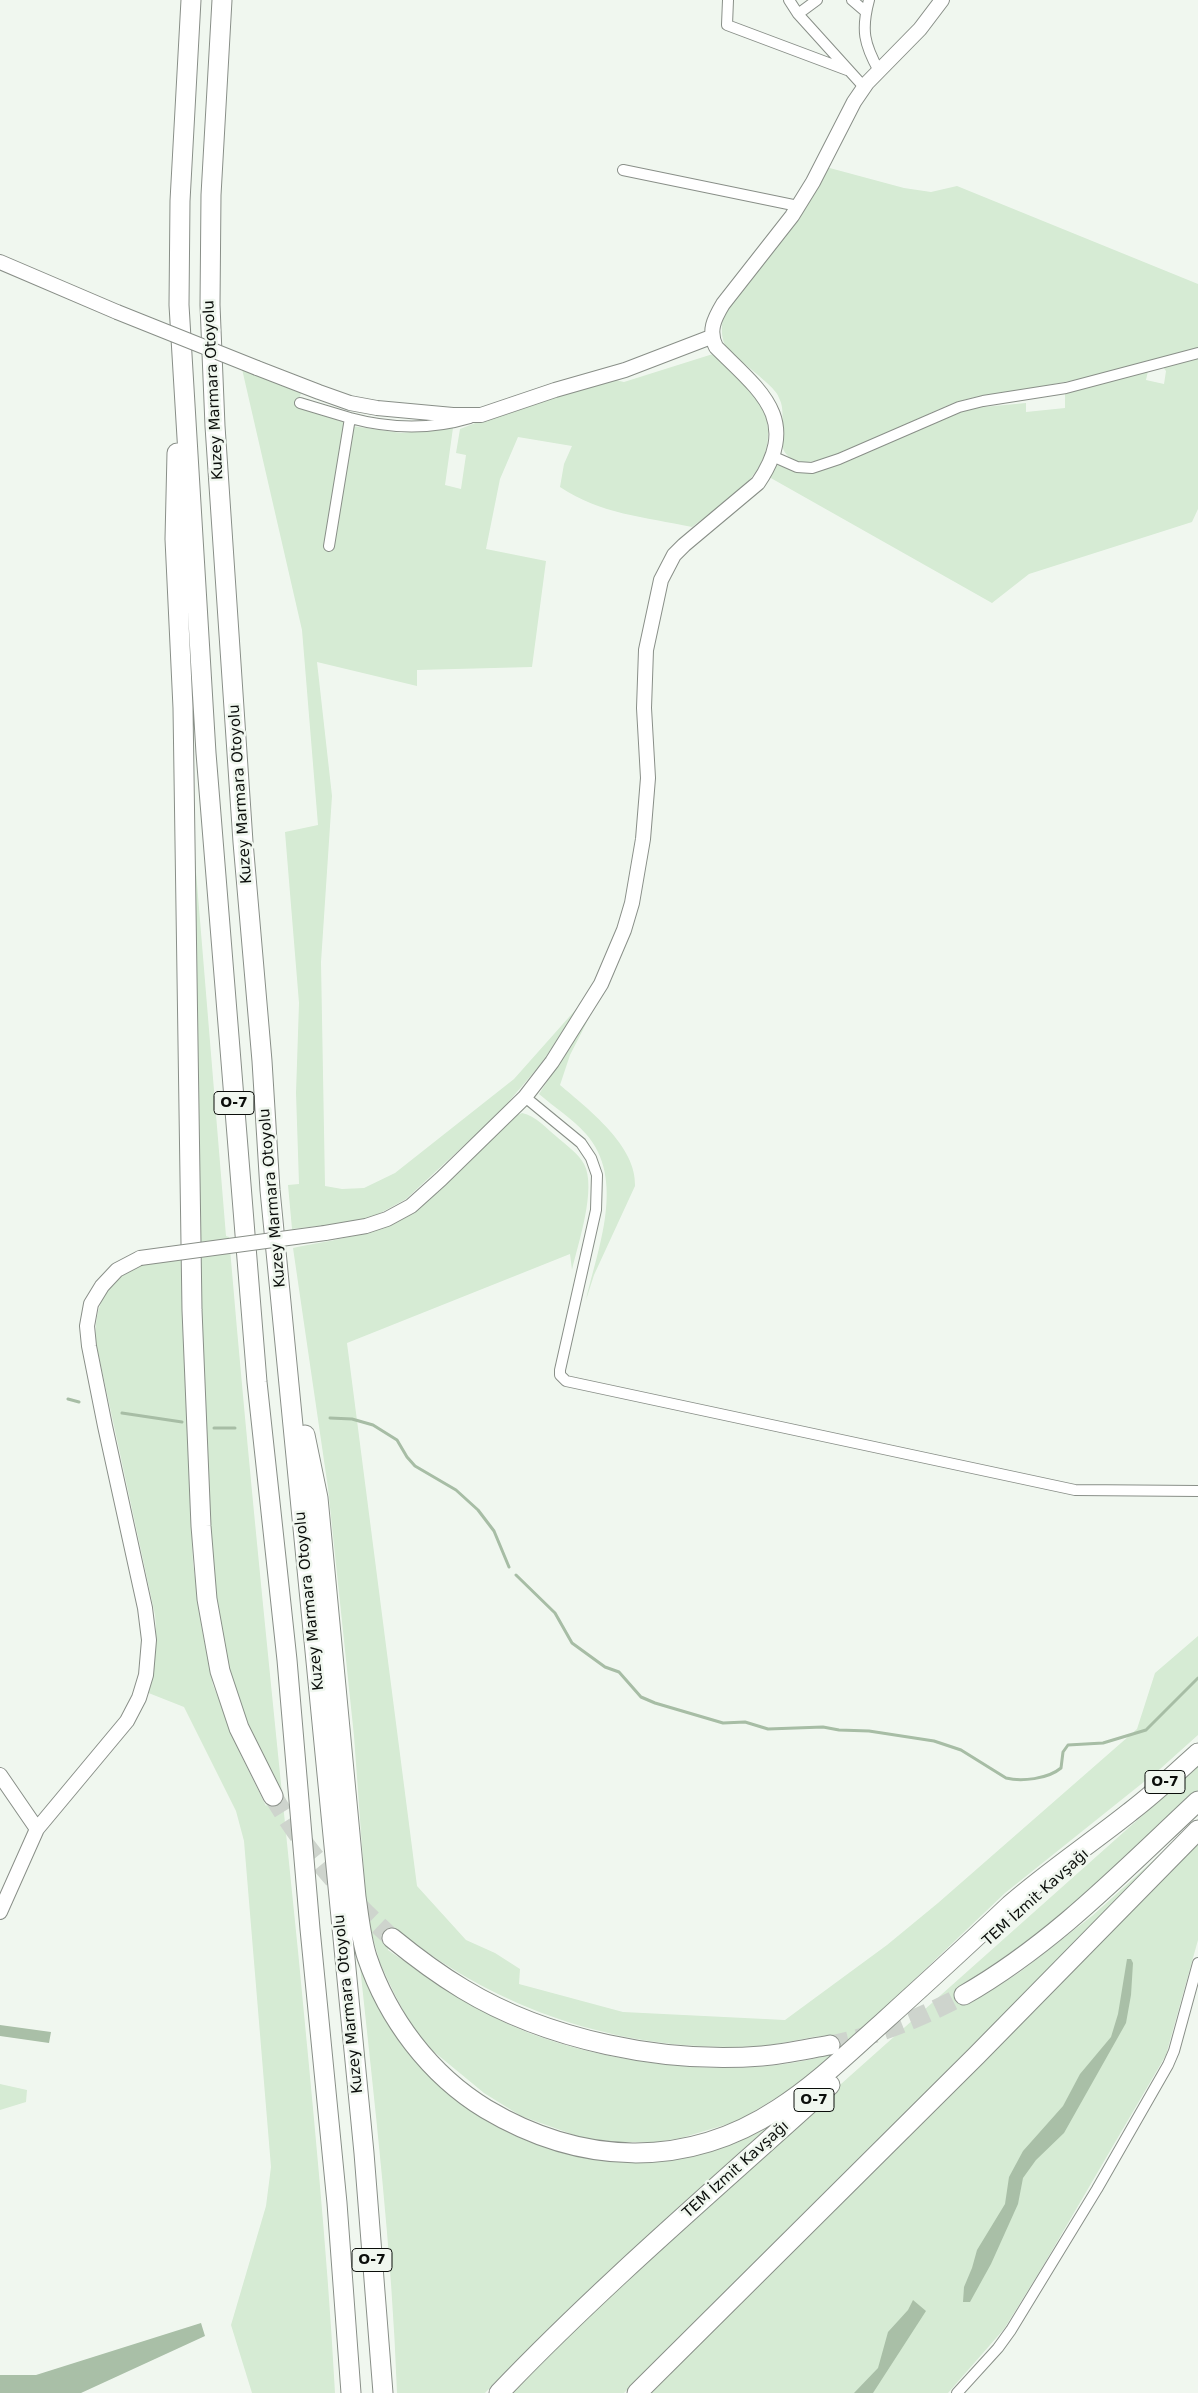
<!DOCTYPE html>
<html>
<head>
<meta charset="utf-8">
<style>
	body { margin:0 }
	canvas { display:block; background:#f0f7ef }
</style>
</head>
<body>
<canvas width="1198" height="2393"></canvas>
<script>
const c = document.querySelector('canvas').getContext('2d');
c.lineJoin = 'round';
function fillPath(path, color) { c.fillStyle = color; c.fill(path, 'evenodd'); }
function strokePath(path, color, width, dash) { c.strokeStyle = color; c.lineWidth = width; c.lineCap = dash ? 'butt' : 'round'; c.setLineDash(dash || []); c.stroke(path); }
function write(font, color, halo, rows, align = 'center') {
  c.font = font + ' "DejaVu Sans",sans-serif'; c.lineWidth = 5; c.setLineDash([]); c.textBaseline = 'middle'; c.strokeStyle = halo; c.fillStyle = color; for (const [text, x, y, turn = 0] of rows) {
    c.save(); c.translate(x, y); c.rotate((+turn || 0) * Math.PI / 180); c.textAlign = isNaN(turn) ? turn : align; if (halo) c.strokeText(text, 0, 0); c.fillText(text, 0, 0); c.restore();
  }
}
const green = new Path2D(`
	M 826,167 L 904,188 L 931,192 L 957,186 L 1198,284 L 1198,348 C 1147,362 1096,377 1044,386 C 1010,393 976,393 944,407 C 914,419 825,470 797,461 C 769,452 790,418 779,398 C 777,392 772,388 767,383 C 760,376 729,352 725,345 C 720,335 722,322 724,312 Z
	M 716,353 C 730,369 753,389 763,407 C 767,414 767,422 768,430 C 770,477 725,502 692,527 C 645,517 600,514 560,487 L 564,464 L 572,446 L 518,437 L 500,479 L 486,549 L 546,561 L 532,667 L 417,670 L 417,686 L 317,662 L 332,796 L 321,962 L 325,1186 L 342,1189 L 364,1188 L 395,1173 L 514,1079 L 586,998 L 540,1065 L 499,1113 L 406,1199 L 373,1217 L 345,1223 L 292,1229 L 288,1185 L 299,1184 L 296,1093 L 299,1003 L 285,832 L 318,825 L 302,630 L 242,369 L 301,393 L 297,406 L 346,423 L 325,549 L 332,551 L 352,426 L 401,433 L 453,428 L 445,485 L 461,489 L 466,455 L 456,453 L 460,429 L 514,408 L 607,378 L 624,382 Z
	M 1198,355 L 1198,509 L 1192,522 L 1029,574 L 992,603 L 769,477 L 777,465 L 807,473 L 818,470 L 852,459 L 941,419 L 973,408 L 1026,403 L 1026,412 L 1065,408 L 1065,392 L 1148,371 L 1146,380 L 1164,384 L 1166,371 L 1162,366 Z
	M 190,805 L 195,822 L 192,823 L 226,1236 L 229,1237 C 249,1475 274,1713 298,1951 C 312,2098 327,2245 335,2393 L 252,2393 L 231,2325 L 266,2206 L 271,2167 L 244,1841 L 236,1811 L 184,1707 L 146,1692 C 155,1666 158,1642 155,1615 L 96,1343 C 93,1305 108,1274 148,1264 C 158,1261 171,1261 182,1260 L 193,1563 L 202,1629 L 213,1685 L 240,1753 L 266,1806 L 277,1789 L 252,1736 L 225,1657 L 210,1560 L 196,1141 Z
	M 591,1014 L 570,1055 L 560,1085 C 588,1109 637,1146 635,1186 L 594,1275 L 586,1300 C 598,1248 626,1179 586,1134 C 573,1119 554,1107 539,1094 Z
	M 522,1113 C 536,1116 546,1128 557,1137 C 566,1145 578,1153 584,1164 C 597,1188 578,1244 572,1270 L 570,1254 L 347,1343 L 417,1886 L 466,1940 L 495,1953 L 520,1969 L 519,1984 L 623,2012 L 785,2020 L 887,1945 L 938,1903 L 1137,1729 L 1155,1673 L 1198,1636 L 1198,1735 L 1160,1769 L 1005,1893 L 873,2019 L 802,2082 L 738,2121 L 681,2138 L 657,2142 L 616,2142 L 580,2137 L 521,2116 L 484,2093 L 427,2046 L 408,2019 L 394,1993 L 380,1963 L 372,1935 L 366,1902 L 354,1736 L 328,1488 L 293,1248 C 336,1239 381,1235 418,1209 L 514,1117 ZM 394,1927 C 497,2012 628,2054 761,2046 C 784,2044 809,2036 832,2035 L 825,2056 C 737,2080 613,2065 529,2033 C 478,2013 432,1980 388,1950 Z
	M 1198,1766 L 1198,1790 L 1108,1877 L 1037,1937 L 960,1988 L 969,2004 L 1020,1972 L 1092,1916 L 1198,1820 L 624,2393 L 511,2393 L 583,2321 L 832,2092 Z
	M 1198,1844 L 1198,1940 L 1166,2055 L 1043,2266 L 1004,2329 L 948,2393 L 650,2393 L 941,2105 Z
	M 360,1966 C 399,2052 452,2118 546,2147 C 566,2153 588,2159 609,2160 C 622,2160 637,2155 650,2153 C 682,2148 715,2142 747,2136 L 767,2128 L 546,2331 L 485,2393 L 397,2393 C 392,2250 375,2108 360,1966 Z
	M 0,2084 L 27,2090 L 26,2102 L 0,2110 Z`);
const forest = new Path2D(`
	M 1127,1959 L 1131,1959 L 1133,1963 L 1131,1995 L 1126,2023 L 1064,2133 L 1036,2160 L 1023,2178 L 1018,2204 L 991,2264 L 970,2302 L 963,2302 L 964,2287 L 972,2268 L 977,2250 L 1005,2204 L 1009,2177 L 1023,2151 L 1063,2106 L 1080,2074 L 1111,2037 L 1118,2014 Z
	M 0,2025 L 51,2032 L 49,2043 L 0,2036 Z
	M 913,2300 L 926,2311 L 873,2393 L 854,2393 L 878,2368 L 888,2332 L 908,2310 Z
	M 201,2323 L 205,2336 L 81,2393 L 0,2393 L 0,2375 L 36,2375 Z`);
const stream = new Path2D(`
	M 68,1399 L 79,1402
	M 122,1413 L 182,1422
	M 330,1418 L 352,1419 L 373,1425 L 397,1440 L 407,1457 L 415,1466 L 456,1490 L 478,1510 L 494,1531 L 509,1567
	M 214,1428 L 235,1428
	M 516,1575 L 555,1613 L 572,1643 L 605,1667 L 619,1672 L 641,1697 L 655,1703 L 723,1723 L 745,1722 L 768,1729 L 823,1727 L 839,1730 L 869,1731 L 934,1741 L 961,1750 L 1006,1778 C 1021,1782 1048,1779 1061,1768 L 1063,1752 L 1068,1745 L 1103,1743 L 1146,1730 L 1198,1678`);
const motorwayTunnel = new Path2D(`
	M 273,1796 C 305,1851 345,1895 392,1938
	M 830,2045 C 877,2036 922,2017 964,1995`);
const minor = new Path2D(`
	M 728,0 L 727,25 L 847,70
	M 789,0 L 798,14 L 864,87
	M 852,0 L 866,12
	M 869,0 C 861,30 864,44 879,71
	M 798,14 L 817,0
	M 623,170 L 798,206
	M 300,403 L 350,418
	M 772,456 L 797,467 L 812,468 L 839,459 L 959,407 L 983,401 L 1066,388 L 1198,353
	M 329,546 L 350,418 C 391,429 430,430 470,418
	M 525,1097 L 581,1143 L 591,1158 L 597,1175 L 596,1210 L 560,1370 L 560,1375 L 566,1381 L 1075,1490 L 1198,1491
	M 957,2393 L 998,2348 L 1011,2330 L 1097,2189 L 1168,2065 L 1174,2051 L 1198,1963`);
const tertiary = new Path2D(`
	M 0,262 L 117,312
	M 257,368 L 319,392 L 350,403 L 377,408 L 453,415 L 481,415 L 555,390 L 625,370 L 711,337
	M 325,1233 L 366,1226 L 387,1219 L 411,1206 L 441,1179 L 525,1097 L 552,1062 L 601,984 L 624,930 L 632,903 L 643,839 L 648,778 L 644,708 L 646,650 L 661,580 L 674,555 L 684,545 L 758,483 C 802,419 759,390 716,347 C 708,331 714,319 723,304 L 792,216 L 813,182 L 854,102 L 867,83 L 920,29 L 942,0
	M 0,1775 L 37,1829
	M 0,1912 L 37,1829 L 127,1721 L 139,1698 L 146,1675 L 149,1640 L 145,1608 L 105,1426 L 89,1346 L 87,1326 L 91,1304 L 102,1286 L 117,1270 L 140,1258`);
const motorway = new Path2D(`
	M 191,0 L 180,201 L 179,305 L 206,753 L 257,1382 L 287,1660 L 310,1929 L 337,2203 L 351,2393
	M 222,0 L 211,195 L 210,305 L 215,426 L 243,842 L 262,1061 L 270,1190 L 364,2153 L 383,2393
	M 177,453 L 175,539 L 183,708 L 192,1310 L 201,1526 L 207,1599 L 220,1671 L 239,1728 L 273,1796
	M 305,1435 L 318,1498 L 356,1897 C 359,1917 361,1938 367,1957 C 388,2019 430,2075 486,2109 C 580,2165 685,2170 778,2109 C 816,2085 848,2053 882,2023 C 925,1984 968,1945 1010,1905 C 1048,1872 1091,1843 1130,1812 C 1154,1794 1176,1773 1198,1753
	M 392,1938 C 414,1956 438,1974 463,1989 C 547,2040 664,2064 762,2056 C 785,2054 807,2049 830,2045
	M 964,1995 C 1053,1944 1123,1871 1198,1801
	M 499,2393 C 603,2284 719,2186 830,2085
	M 637,2393 L 977,2055 L 1198,1830`);
const tertiaryBridge = new Path2D(`
	M 117,312 L 257,368
	M 140,1258 L 325,1233`);
const shields = [
	[234,1103,40],
	[1165,1782,40],
	[814,2100,40],
	[372,2260,40]
];
const shieldNames = [
	["O-7",234,1103],
	["O-7",1165,1782],
	["O-7",814,2100],
	["O-7",372,2260]
];
const streetNames = [
	["Kuzey Marmara Otoyolu",214,390,-93],
	["Kuzey Marmara Otoyolu",241,794,-94],
	["Kuzey Marmara Otoyolu",273,1198,-95],
	["Kuzey Marmara Otoyolu",310,1601,-96],
	["TEM İzmit Kavşağı",1036,1898,-42],
	["Kuzey Marmara Otoyolu",349,2004,-96],
	["TEM İzmit Kavşağı",736,2170,-42]
];
fillPath(green, '#d6ebd4');
fillPath(forest, '#a9bfa7');
strokePath(stream, '#a7bda5', 3);
strokePath(motorwayTunnel, '#ced4cd', 19, [19, 9]);
strokePath(minor, '#898f88', 12);
strokePath(tertiary, '#898f88', 16);
strokePath(motorway, '#898f88', 21);
strokePath(minor, '#fff', 10);
strokePath(tertiary, '#fff', 14);
strokePath(motorway, '#fff', 19);
strokePath(tertiaryBridge, '#898f88', 16, []);
strokePath(tertiaryBridge, '#fff', 14);
for (const [x, y, w] of shields) { const box = new Path2D(); box.roundRect(x - w / 2, y - 11.5, w, 23, 4); c.fillStyle = '#f0f7ef'; c.fill(box); strokePath(box, '#0b0e0b', 1); }
write('bold 14px', '#0b0e0b', null, shieldNames);
write('15px', '#0b0e0b', '#f0f7ef', streetNames);
</script>
</body>
</html>
